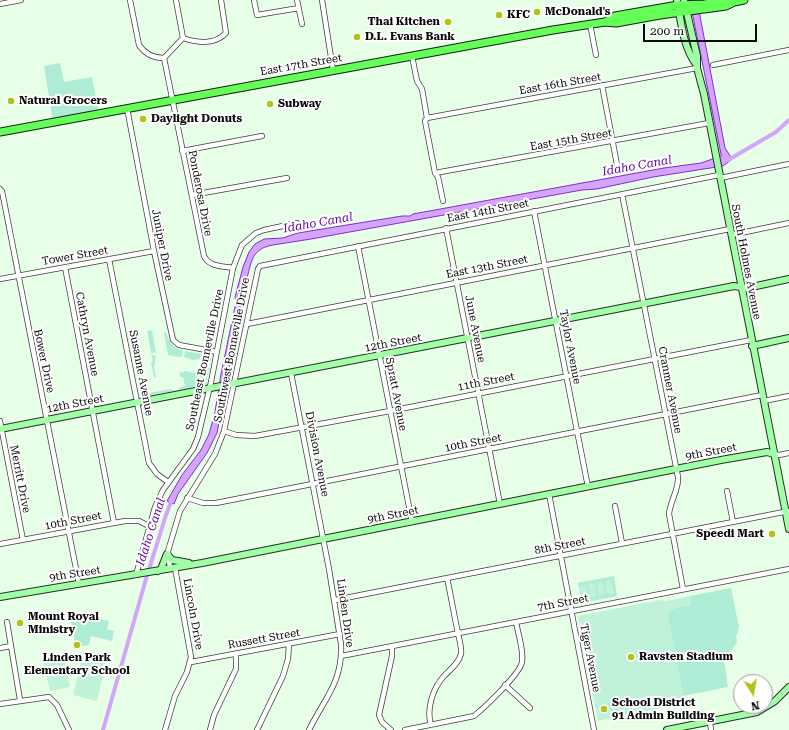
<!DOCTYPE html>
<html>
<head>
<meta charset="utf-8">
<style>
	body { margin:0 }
	#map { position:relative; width:789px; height:730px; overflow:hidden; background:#e7ffe6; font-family:"Roboto Serif",serif }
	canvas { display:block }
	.north { position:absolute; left:733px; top:674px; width:40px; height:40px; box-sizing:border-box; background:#fff; border:1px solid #9d9d9d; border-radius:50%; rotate:169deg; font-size:11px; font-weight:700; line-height:16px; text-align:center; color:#0a0a0a }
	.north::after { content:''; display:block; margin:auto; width:14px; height:18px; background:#afc318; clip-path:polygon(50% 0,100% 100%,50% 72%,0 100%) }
	.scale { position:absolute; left:643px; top:24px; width:114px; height:18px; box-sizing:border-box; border:2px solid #0a0a0a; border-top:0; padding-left:5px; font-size:12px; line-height:14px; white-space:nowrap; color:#0a0a0a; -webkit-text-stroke:3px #fff; paint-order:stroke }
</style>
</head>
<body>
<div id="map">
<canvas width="789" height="730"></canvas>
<div class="north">N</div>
<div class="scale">200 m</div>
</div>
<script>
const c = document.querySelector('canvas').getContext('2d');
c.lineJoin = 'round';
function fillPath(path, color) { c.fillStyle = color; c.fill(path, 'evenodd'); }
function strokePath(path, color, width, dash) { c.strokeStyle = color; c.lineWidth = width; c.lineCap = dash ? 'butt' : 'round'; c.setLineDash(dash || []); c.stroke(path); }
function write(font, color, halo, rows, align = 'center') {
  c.font = font + ' "Roboto Serif",serif'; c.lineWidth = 4; c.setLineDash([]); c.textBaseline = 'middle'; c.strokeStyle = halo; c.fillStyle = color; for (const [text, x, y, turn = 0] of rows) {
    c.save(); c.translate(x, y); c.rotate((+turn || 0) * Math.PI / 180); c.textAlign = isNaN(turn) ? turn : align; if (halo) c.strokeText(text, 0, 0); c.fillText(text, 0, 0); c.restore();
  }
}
const green = new Path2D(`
	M 60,63 L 64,82 L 92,77 L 99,114 L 53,122 L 44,66 Z
	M 152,330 L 156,353 L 153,352 L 152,355 L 156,356 L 154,367 L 156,377 L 154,377 L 151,362 L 153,361 L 147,331 Z
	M 166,332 C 169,343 173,347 183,351 L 182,356 L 179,357 L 168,355 L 164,333 Z
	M 185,351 L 201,354 L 200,359 L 193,360 L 184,357 Z
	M 202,355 L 209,356 L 211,359 L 206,384 L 179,390 L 180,387 L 185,386 L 183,377 L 180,377 L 180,374 L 179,373 L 179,372 L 183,373 L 184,371 L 202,374 L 204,360 L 201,360 Z
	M 140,364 L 139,366 L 142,379 L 138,381 L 135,366 Z
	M 140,383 L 143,394 L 171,389 L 173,391 L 141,397 L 138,384 Z
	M 614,576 L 617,596 L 582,603 L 578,583 Z
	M 731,588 L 739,627 L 737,635 L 736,635 L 737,643 L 724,659 L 728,687 L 683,696 L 667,613 L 671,609 L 691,605 L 690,596 Z
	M 94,613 L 95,615 L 99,614 L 100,619 L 109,621 L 107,629 L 114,631 L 112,641 L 91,636 L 89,645 L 76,647 L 70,617 Z`);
const pitch = new Path2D(`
	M 611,580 L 614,593 L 607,594 L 605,581 Z
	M 603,582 L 605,595 L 599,596 L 597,583 Z
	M 594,583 L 597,596 L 591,598 L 588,584 Z
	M 586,585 L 589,598 L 583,599 L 580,586 Z
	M 690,596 L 691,605 L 671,609 L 668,613 L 684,698 L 672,700 L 661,708 L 598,721 L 578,616 L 660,600 L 666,601 Z
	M 64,656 L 70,687 L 50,691 L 43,661 Z
	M 82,657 L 106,662 L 97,701 L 73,695 Z`);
const water = new Path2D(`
	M 690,0 L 697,0 L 725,148 L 732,159 L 731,160 L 723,166 L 653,177 L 597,189 L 582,190 L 311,239 L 273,245 C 250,249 252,263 246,281 L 217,433 L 207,453 L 178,494 L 174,504 L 167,501 L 182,475 L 201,450 L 209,434 L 215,412 L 221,374 L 236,302 L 235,297 L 243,267 L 249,252 L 255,244 L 264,239 L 283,238 L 298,233 L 402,216 L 410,216 L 413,214 L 664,168 L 701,163 L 721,156 Z`);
const canal = new Path2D(`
	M 728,160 L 776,132 L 789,120
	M 103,730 L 146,579 L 166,515 L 172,499`);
const street = new Path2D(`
	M 130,0 L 139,45 C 145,54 153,58 164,58
	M 176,0 L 183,38
	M 254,0 L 257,15 L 299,8
	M 297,0 L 302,24
	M 322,0 L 333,70
	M 0,4 L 21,0
	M 590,24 L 596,55
	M 412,56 L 417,81 L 422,89 L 427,118 L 425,121 L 435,173 L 438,177 L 443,201
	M 164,58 L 204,256 C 209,267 222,266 233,268
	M 164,58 L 183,38 C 197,43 215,45 226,33 L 221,0
	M 713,65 L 789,50
	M 602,85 L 618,170
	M 127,108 L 154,251 L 173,340 L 179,345 L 217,352
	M 427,118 L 697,68
	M 182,151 L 262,136
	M 435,173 L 709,123
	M 720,178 L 789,164
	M 0,189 L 2,191 L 79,584
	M 622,194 L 678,477 C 679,490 670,501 669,514 L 683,589
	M 192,195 L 287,178
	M 534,211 L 588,487
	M 446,228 L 500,504
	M 731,235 L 789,223
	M 358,246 L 412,522
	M 109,259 L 149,463 L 157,474 L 168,482
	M 65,267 L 114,523
	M 0,279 L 154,251
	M 247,324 L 730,229
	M 291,373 L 329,569 L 341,644 C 343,682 324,699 309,730
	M 764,401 L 789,396
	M 0,421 L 23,540
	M 224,431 L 236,435 L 255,436 L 390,411 L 751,340
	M 774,454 L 779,455 L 789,453
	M 727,491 L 733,522
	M 549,494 L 594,730
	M 187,498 L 203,503 L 216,503 L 762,395
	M 615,506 L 622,543
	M 0,544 L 125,521 L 139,521 L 149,526
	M 170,569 L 168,551 L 180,511 L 215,454 L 224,431 L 258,269 L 260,266 L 719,175
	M 136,575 L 155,507 L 163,490 L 193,449 L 198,437 L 211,382 L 233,268 L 242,245 L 256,233 L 264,230 L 297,223
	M 335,600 L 789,511
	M 7,622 L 20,700
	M 0,648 L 11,646
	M 341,656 L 789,569
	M 191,662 L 340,634
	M 505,685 L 530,708
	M 0,704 L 49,697 L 57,705 L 69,730
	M 710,722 L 711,730
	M 431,725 C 426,709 433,688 444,676 C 450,670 459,663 461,654 C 462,648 459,639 458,633 C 454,615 451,596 447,578
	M 165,730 L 175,696 L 187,672 L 191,657 L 175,568
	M 210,730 L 214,715 L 236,669 L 236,654
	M 257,730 L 283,676 L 288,659 L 289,644
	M 391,730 L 382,722 L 379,715 L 392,656 L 392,646
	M 405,730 L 474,716 C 484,708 520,674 522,662 C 524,650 518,634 516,622`);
const secondary = new Path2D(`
	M 677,0 C 681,21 683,47 696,64
	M 684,0 L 697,56 L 697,68 L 704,94 L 789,529
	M 752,346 L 789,338
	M 0,429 L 734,286 L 747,288 L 789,279
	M 158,571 L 161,569 L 167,554 L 172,560 L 189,563
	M 0,597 L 202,563 L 721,460 L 767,452 L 774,454
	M 667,730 L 757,712 L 775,701 L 789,687`);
const primary = new Path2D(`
	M 605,22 L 615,16 L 678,5 L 704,4 L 725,1 L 734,2
	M 0,132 L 553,30 L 605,22 L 616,23 L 660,15 L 726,6 L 734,2 L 744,0`);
const markers = [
	[537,12,4,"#afc318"],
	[499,15,4,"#afc318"],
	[448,22,4,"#afc318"],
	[357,37,4,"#afc318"],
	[11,101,4,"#afc318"],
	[270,104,4,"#afc318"],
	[143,119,4,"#afc318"],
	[772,534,4,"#afc318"],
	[20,623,4,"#afc318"],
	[77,645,4,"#afc318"],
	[631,657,4,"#afc318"],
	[604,709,4,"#afc318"]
];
const poiNames = [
	["McDonald's",545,12],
	["KFC",507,15],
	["Thai Kitchen",440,22,"right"],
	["D.L. Evans Bank",365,37],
	["Natural Grocers",19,101],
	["Subway",278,104],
	["Daylight Donuts",151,119],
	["Speedi Mart",764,534,"right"],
	["Mount Royal",28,617],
	["Ministry",28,630],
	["Ravsten Stadium",639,657],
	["Linden Park",77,658,"center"],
	["Elementary School",77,671,"center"],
	["School District",612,703],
	["91 Admin Building",612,716]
];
const streetNames = [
	["East 17th Street",301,65,-10],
	["East 16th Street",560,84,-10],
	["East 15th Street",571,140,-10],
	["Ponderosa Drive",200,193,79],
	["East 14th Street",488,211,-11],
	["Juniper Drive",162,245,79],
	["Tower Street",75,256,-10],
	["South Holmes Avenue",746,262,79],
	["East 13th Street",487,267,-11],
	["June Avenue",475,329,79],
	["Cathryn Avenue",87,334,79],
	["12th Street",393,343,-11],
	["Taylor Avenue",570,347,79],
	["Southwest Bonneville Drive",232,350,-79],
	["Southeast Bonneville Drive",205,360,-78],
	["Bower Drive",44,361,78],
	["Susanne Avenue",141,373,79],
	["11th Street",486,382,-11],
	["Cranmer Avenue",670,390,79],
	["Spratt Avenue",396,394,79],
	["12th Street",75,404,-11],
	["10th Street",473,443,-11],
	["9th Street",711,452,-11],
	["Division Avenue",317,454,79],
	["Merritt Drive",20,479,79],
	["9th Street",393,515,-11],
	["10th Street",73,521,-11],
	["8th Street",560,546,-11],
	["9th Street",75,574,-9],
	["7th Street",563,603,-11],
	["Linden Drive",345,613,82],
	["Lincoln Drive",193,614,80],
	["Russett Street",264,639,-10],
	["Tiger Avenue",590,658,79]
];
const waterNames = [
	["Idaho Canal",637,166,-10],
	["Idaho Canal",318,223,-10],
	["Idaho Canal",151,532,-72]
];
fillPath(green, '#aeecd6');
fillPath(pitch, '#c0f2da');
fillPath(water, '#d4a6fb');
strokePath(water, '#8a28d8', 1);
strokePath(canal, '#d4a6fb', 4);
strokePath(street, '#3d3d3d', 6);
strokePath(secondary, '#2c2c2c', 8);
strokePath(primary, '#1b1b1b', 9);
strokePath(street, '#fff', 4.5);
strokePath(secondary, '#a1ffa6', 6);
strokePath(primary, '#64ff56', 7);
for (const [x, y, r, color] of markers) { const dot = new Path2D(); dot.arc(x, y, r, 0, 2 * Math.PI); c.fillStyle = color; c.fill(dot); strokePath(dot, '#fff', 1.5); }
write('bold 11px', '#0a0a0a', '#fff', poiNames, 'left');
write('11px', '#0a0a0a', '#fff', streetNames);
write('italic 12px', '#660ba3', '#fff', waterNames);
</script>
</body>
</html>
